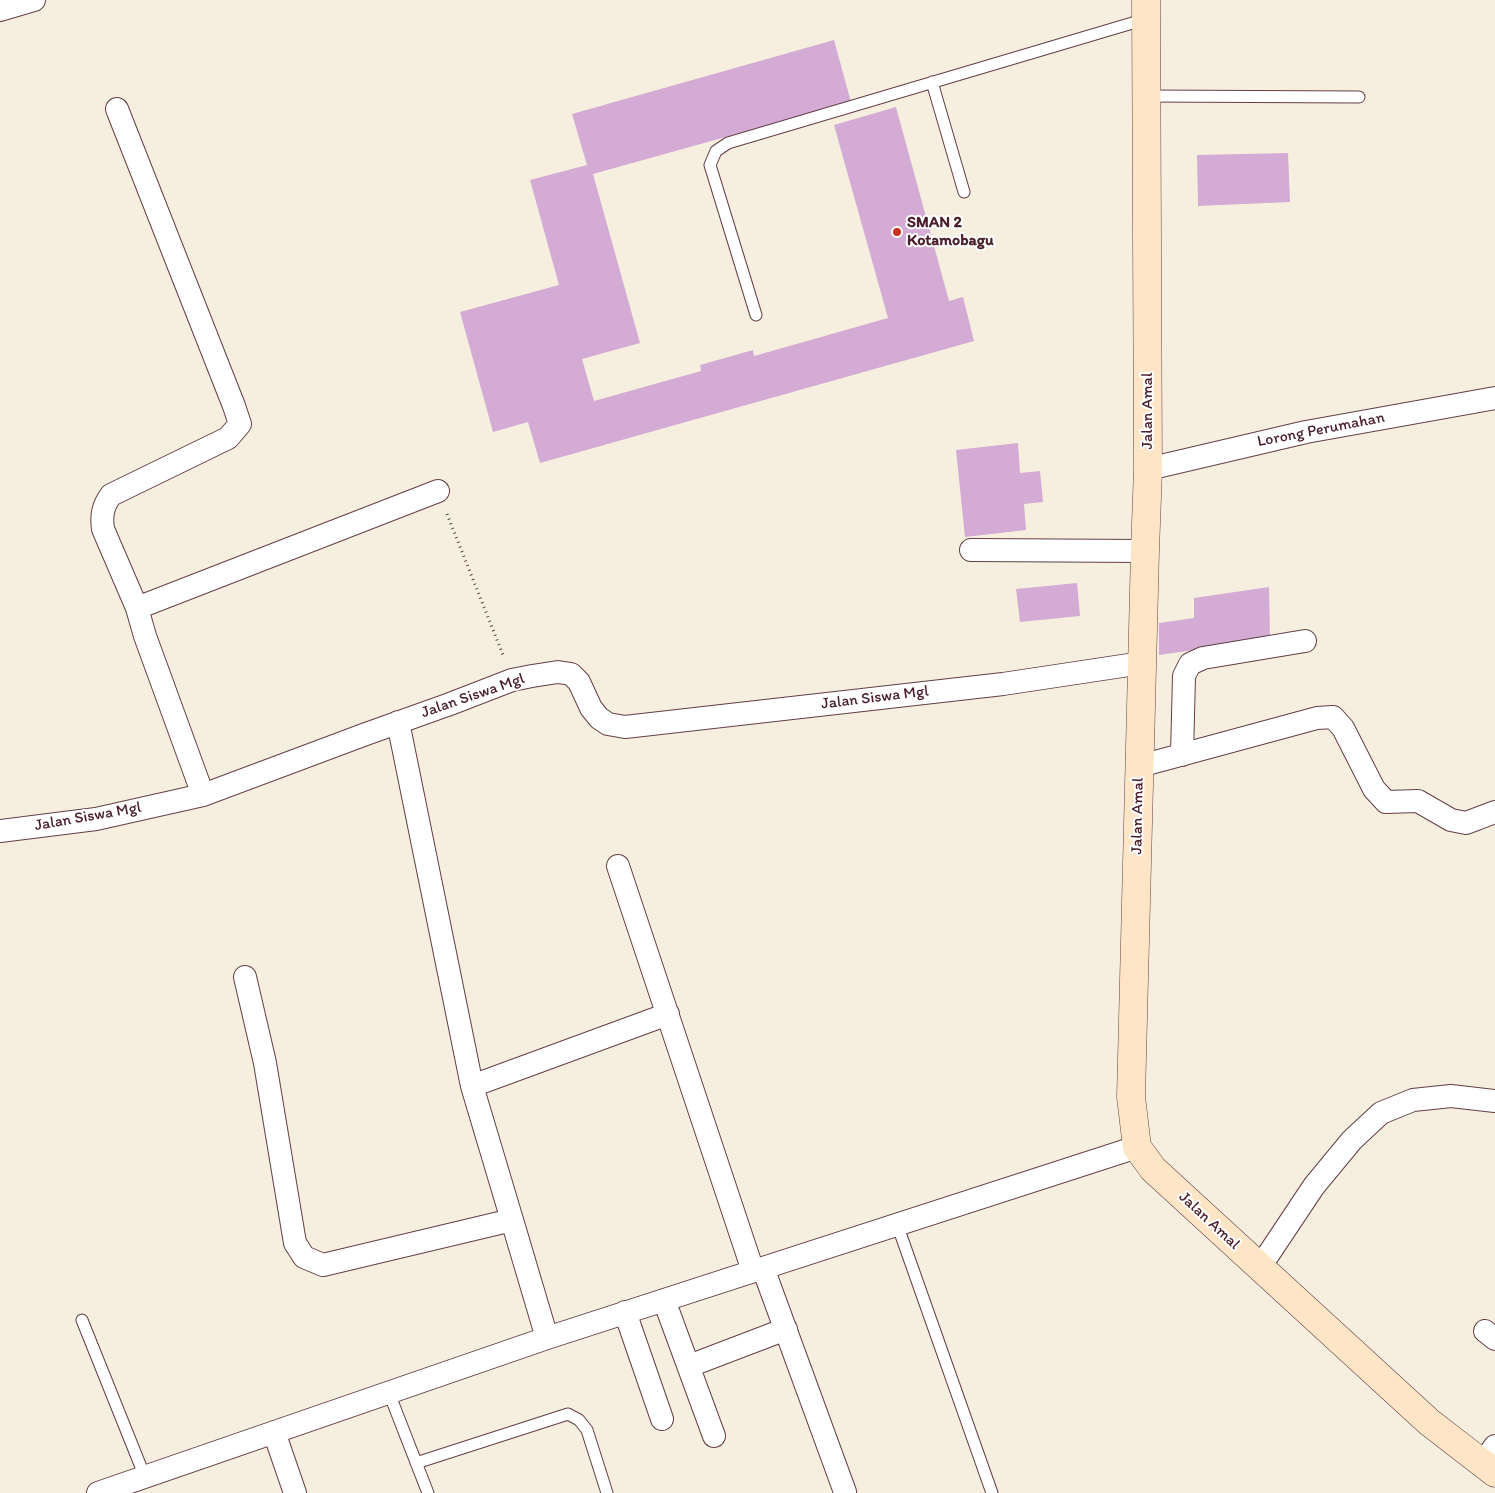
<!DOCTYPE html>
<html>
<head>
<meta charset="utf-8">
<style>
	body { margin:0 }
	canvas { display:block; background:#f6efdf }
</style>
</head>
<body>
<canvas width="1495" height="1493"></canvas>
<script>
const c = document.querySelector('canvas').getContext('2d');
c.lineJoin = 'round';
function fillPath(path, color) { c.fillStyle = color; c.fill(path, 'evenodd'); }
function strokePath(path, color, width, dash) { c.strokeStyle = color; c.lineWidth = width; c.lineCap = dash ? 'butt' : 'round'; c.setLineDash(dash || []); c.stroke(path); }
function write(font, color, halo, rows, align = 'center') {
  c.font = font + ' Itim,sans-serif'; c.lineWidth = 4; c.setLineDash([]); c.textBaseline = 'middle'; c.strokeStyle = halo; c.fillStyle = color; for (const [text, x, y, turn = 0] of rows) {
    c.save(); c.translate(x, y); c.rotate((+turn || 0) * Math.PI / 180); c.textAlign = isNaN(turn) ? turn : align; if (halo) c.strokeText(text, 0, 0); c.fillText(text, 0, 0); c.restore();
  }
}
const building = new Path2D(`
	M 834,40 L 851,102 L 593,174 L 640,343 L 582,359 L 594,401 L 701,371 L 700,365 L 753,350 L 754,356 L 888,318 L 834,125 L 896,107 L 949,301 L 963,297 L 974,341 L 540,463 L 528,422 L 493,432 L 460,312 L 559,285 L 530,180 L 587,165 L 572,114 Z
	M 1288,153 L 1290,202 L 1198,206 L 1197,155 Z
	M 1018,443 L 1020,473 L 1040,471 L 1043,502 L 1024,504 L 1026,530 L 965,537 L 956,450 Z
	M 1077,583 L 1080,616 L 1020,622 L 1016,589 Z
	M 1269,587 L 1270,639 L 1159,655 L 1159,623 L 1194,618 L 1194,598 Z`);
const path = new Path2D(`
	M 447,514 L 503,655`);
const lane = new Path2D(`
	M 932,82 L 964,192
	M 1147,96 L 1359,97
	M 756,315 L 710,165 L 716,151 L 728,143 L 1146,19
	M 897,1224 L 992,1493
	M 82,1320 L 145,1477
	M 389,1393 L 428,1493
	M 416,1463 L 568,1414 L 579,1420 L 587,1430 L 607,1493`);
const street = new Path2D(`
	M 0,10 L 34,0
	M 117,109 L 234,406 L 240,424 L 228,438 L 111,495 C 103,506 101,515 103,529 L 137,608
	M 1148,469 L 1306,432 L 1495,398
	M 971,550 L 1145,551
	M 398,722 L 472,1086 L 512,1220
	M 1182,755 L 1184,676 L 1190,664 L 1203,658 L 1305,641
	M 1140,766 L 1317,718 L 1333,717 L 1343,728 L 1374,789 L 1386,802 L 1418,801 L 1451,820 L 1466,823 L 1495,812
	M 203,795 L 145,636 L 137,608 L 438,491
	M 0,831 L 96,819 L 203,795 L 366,734 L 450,704 L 512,680 L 532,676 L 558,672 L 571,674 L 579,682 L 591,708 L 599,718 L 608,724 L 625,727 L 1003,684 L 1142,663
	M 618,866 L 753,1271
	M 245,977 L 265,1063 L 295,1243 L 304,1257 L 323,1265 L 512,1220 L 547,1338
	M 472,1086 L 668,1014
	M 1260,1267 L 1314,1186 L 1352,1140 L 1381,1113 L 1413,1100 L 1451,1096 L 1495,1101
	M 763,1268 L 845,1492
	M 664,1300 L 714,1436
	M 625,1312 L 662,1419
	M 1485,1331 L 1495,1339
	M 689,1366 L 786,1329
	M 274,1432 L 295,1493
	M 1483,1463 L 1495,1446
	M 98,1493 L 547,1338 L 1137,1147`);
const secondary = new Path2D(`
	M 1146,0 L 1148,469 L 1145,551 L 1131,1097 L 1137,1147 L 1153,1169 L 1429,1422 L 1495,1473`);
const markers = [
	[897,232,5,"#c8321e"]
];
const poiNames = [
	["SMAN 2",907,223],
	["Kotamobagu",907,241]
];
const streetNames = [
	["Jalan Amal",1148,411,-90],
	["Lorong Perumahan",1321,430,-11],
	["Jalan Siswa Mgl",473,696,-19],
	["Jalan Siswa Mgl",875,698,-7],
	["Jalan Amal",1138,816,-89],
	["Jalan Siswa Mgl",88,817,-10],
	["Jalan Amal",1209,1221,43]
];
fillPath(building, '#d3abd4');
strokePath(lane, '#643e46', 13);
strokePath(street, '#643e46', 24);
strokePath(secondary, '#643e46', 29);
strokePath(path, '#643e46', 3, [1, 4]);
strokePath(lane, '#fff', 11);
strokePath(street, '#fff', 22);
strokePath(secondary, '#fde5c5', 28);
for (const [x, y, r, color] of markers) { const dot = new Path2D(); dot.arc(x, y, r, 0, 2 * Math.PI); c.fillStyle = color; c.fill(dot); strokePath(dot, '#fff', 2); }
write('bold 16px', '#4a1f2b', '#fff', poiNames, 'left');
write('16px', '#4a1f2b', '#fff', streetNames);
</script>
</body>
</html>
